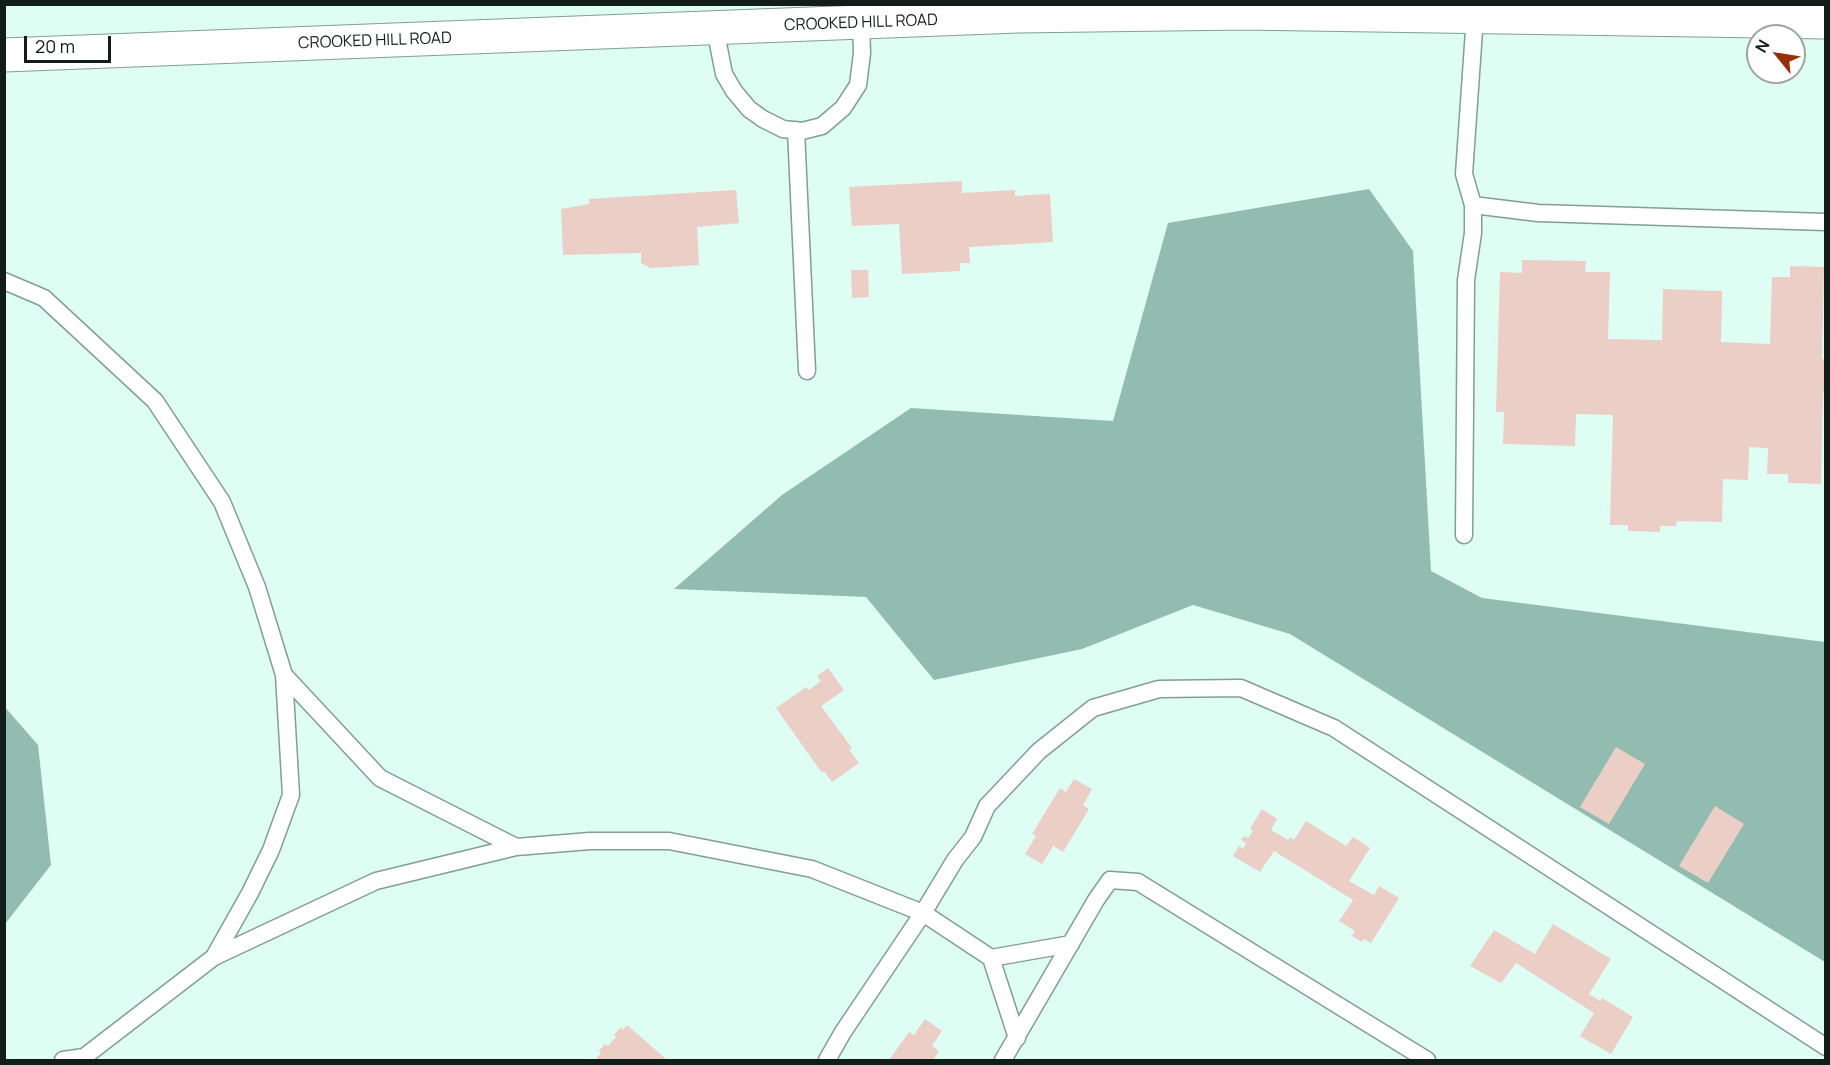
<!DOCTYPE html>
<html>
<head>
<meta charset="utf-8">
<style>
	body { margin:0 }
	#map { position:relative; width:1830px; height:1065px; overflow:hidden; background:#defdf3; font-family:Manrope,sans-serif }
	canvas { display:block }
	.frame { position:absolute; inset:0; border:6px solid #121d19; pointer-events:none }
	.north { position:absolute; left:1746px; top:24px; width:60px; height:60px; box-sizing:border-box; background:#fff; border:2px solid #a0a5a3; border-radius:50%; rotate:300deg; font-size:16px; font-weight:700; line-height:24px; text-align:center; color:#121d19 }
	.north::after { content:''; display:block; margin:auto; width:21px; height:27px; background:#963006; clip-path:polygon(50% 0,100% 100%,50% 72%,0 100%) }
	.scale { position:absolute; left:24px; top:36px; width:87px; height:27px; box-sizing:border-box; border:3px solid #121d19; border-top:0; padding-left:8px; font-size:18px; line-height:21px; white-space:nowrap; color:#121d19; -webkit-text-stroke:4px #fff; paint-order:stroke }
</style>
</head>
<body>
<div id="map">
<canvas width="1830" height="1065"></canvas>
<div class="frame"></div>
<div class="north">N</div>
<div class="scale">20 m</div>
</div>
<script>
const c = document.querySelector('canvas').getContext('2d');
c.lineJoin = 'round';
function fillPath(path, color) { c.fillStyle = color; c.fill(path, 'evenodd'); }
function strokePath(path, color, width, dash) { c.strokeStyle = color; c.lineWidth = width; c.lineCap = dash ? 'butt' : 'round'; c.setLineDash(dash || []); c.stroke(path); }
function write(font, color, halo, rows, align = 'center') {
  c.font = font + ' Manrope,sans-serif'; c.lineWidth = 4.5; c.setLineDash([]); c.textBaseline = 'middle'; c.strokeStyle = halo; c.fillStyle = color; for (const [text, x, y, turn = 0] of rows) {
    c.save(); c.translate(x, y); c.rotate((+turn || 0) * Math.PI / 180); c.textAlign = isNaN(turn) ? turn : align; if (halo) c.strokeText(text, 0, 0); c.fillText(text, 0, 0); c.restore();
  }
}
const forest = new Path2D(`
	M 1369,189 L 1413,251 L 1431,571 L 1482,598 L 1825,642 L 1825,962 L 1290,634 L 1193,605 L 1082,649 L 934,680 L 866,597 L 674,589 L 782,495 L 911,408 L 1113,421 L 1168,223 Z
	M 4,706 L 38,745 L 51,865 L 5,924 Z`);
const building = new Path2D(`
	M 962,181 L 962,193 L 1015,190 L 1015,196 L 1050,194 L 1053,242 L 969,247 L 970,263 L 960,263 L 960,271 L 902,274 L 899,224 L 852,226 L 849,187 Z
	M 736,190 L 739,223 L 697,227 L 699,265 L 651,268 L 641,263 L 641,253 L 563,255 L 561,209 L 589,204 L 589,199 Z
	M 1522,260 L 1586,261 L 1585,272 L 1610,272 L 1608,339 L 1662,340 L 1663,289 L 1722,291 L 1721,342 L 1770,344 L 1772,277 L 1790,277 L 1790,266 L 1824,267 L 1822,359 L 1826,359 L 1826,393 L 1823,393 L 1821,484 L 1788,483 L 1788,474 L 1767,474 L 1768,448 L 1749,447 L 1748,480 L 1723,479 L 1722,522 L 1677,521 L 1676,526 L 1660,526 L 1660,532 L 1628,531 L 1628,525 L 1610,525 L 1613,415 L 1576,414 L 1575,446 L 1503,444 L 1504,412 L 1496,412 L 1500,272 L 1522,273 Z
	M 851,270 L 868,270 L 869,297 L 852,298 Z
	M 828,668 L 844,690 L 821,706 L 852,748 L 849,750 L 859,763 L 832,782 L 824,771 L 822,773 L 776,708 L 806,687 L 809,690 L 821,681 L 817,676 Z
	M 1616,747 L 1645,764 L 1609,824 L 1580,807 Z
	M 1074,779 L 1092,789 L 1083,805 L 1089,809 L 1063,852 L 1053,846 L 1042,864 L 1025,854 L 1036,836 L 1032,834 L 1060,788 L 1066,792 Z
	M 1715,806 L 1744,824 L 1708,883 L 1679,866 Z
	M 1262,809 L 1277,819 L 1271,830 L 1288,840 L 1290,837 L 1294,840 L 1306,821 L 1346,846 L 1353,837 L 1370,848 L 1349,881 L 1374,895 L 1379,886 L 1399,898 L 1371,943 L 1364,939 L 1362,942 L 1352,936 L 1355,931 L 1339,921 L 1353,900 L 1274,851 L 1260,872 L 1233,856 L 1239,846 L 1243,849 L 1246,843 L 1241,840 L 1244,836 L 1248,838 L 1253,831 L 1250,829 Z
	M 1553,924 L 1611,959 L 1589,994 L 1600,1001 L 1602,998 L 1633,1017 L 1611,1054 L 1580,1036 L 1594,1013 L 1516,963 L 1501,983 L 1470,966 L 1494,930 L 1535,954 Z
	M 925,1019 L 942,1031 L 932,1046 L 939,1051 L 933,1060 L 889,1060 L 909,1032 L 914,1035 Z
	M 627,1025 L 666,1059 L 665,1060 L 595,1060 L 601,1053 L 599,1051 L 605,1044 L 608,1046 L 616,1037 L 614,1035 L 621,1027 L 623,1030 Z`);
const lane = new Path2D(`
	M 1475,16 L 1464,174 L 1473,205 L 1538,213 L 1826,222
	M 715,28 L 724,74 L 734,91 L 749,109 L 763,119 L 783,129 L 802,131 L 822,126 L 843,108 L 858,85 L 862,53 L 861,23
	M 796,130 L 807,371
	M 4,281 L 44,298 L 155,401 L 222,502 L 257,587 L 284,675 L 291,795 L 271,850 L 250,893 L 214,957 L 84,1057 L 63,1060
	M 1464,535 L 1466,280 L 1473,233 L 1473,205
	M 284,675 L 380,778 L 516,847
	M 214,957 L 376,881 L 516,847 L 590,841 L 669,841 L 812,869 L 923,913 L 991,958 L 1017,1038
	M 991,958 L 1071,944
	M 827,1060 L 843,1032 L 923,913 L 955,860 L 973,837 L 987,806 L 1039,751 L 1093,708 L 1159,689 L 1241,688 L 1334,728 L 1826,1047
	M 1003,1060 L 1096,900 L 1110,880 L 1138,882 L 1427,1060`);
const secondary = new Path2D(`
	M 4,55 L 1018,16 L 1243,13 L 1826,22`);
const streetNames = [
	["CROOKED HILL ROAD",861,23,-2],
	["CROOKED HILL ROAD",375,41,-2]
];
fillPath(forest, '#92bcaf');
fillPath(building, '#ebcec5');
strokePath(lane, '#829e95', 19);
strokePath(secondary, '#829e95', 35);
strokePath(lane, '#fff', 16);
strokePath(secondary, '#fff', 33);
write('16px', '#121d19', '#fff', streetNames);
</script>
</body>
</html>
